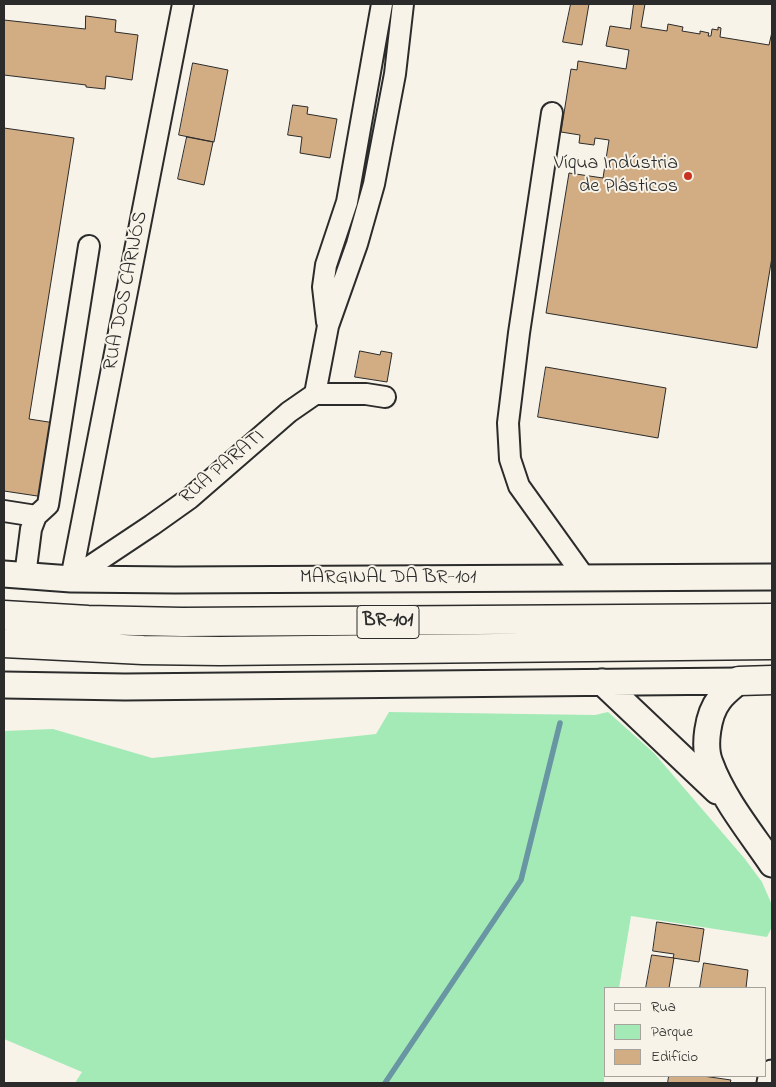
<!DOCTYPE html>
<html>
<head>
<meta charset="utf-8">
<style>
	body { margin:0 }
	#map { position:relative; width:776px; height:1087px; overflow:hidden; background:#f7f3e8; font-family:"Indie Flower",sans-serif }
	canvas { display:block }
	.frame { position:absolute; inset:0; border:5px solid #2b2b2b; pointer-events:none }
	.legend { position:absolute; left:604px; top:987px; width:162px; height:90px; box-sizing:border-box; background:#f7f3e8; border:1px solid #a5a39c; margin:0; padding:6px 9px; list-style:none; font-size:15px; color:#2b2b2b }
	.legend li { display:flex; align-items:center; gap:10px; height:25px }
	.legend b { width:25px; border:1px solid #a5a39c }
</style>
</head>
<body>
<div id="map">
<canvas width="776" height="1087"></canvas>
<div class="frame"></div>
<ul class="legend">
<li><b style="height:6px;background:#f7f3e8"></b>Rua</li>
<li><b style="height:14px;background:#a4eab7"></b>Parque</li>
<li><b style="height:14px;background:#d2ad84"></b>Edifício</li>
</ul>
</div>
<script>
const c = document.querySelector('canvas').getContext('2d');
c.lineJoin = 'round';
function fillPath(path, color) { c.fillStyle = color; c.fill(path, 'evenodd'); }
function strokePath(path, color, width, dash) { c.strokeStyle = color; c.lineWidth = width; c.lineCap = dash ? 'butt' : 'round'; c.setLineDash(dash || []); c.stroke(path); }
function write(font, color, halo, rows, align = 'center') {
  c.font = font + ' "Indie Flower",sans-serif'; c.lineWidth = 4; c.setLineDash([]); c.textBaseline = 'middle'; c.strokeStyle = halo; c.fillStyle = color; for (const [text, x, y, turn = 0] of rows) {
    c.save(); c.translate(x, y); c.rotate((+turn || 0) * Math.PI / 180); c.textAlign = isNaN(turn) ? turn : align; if (halo) c.strokeText(text, 0, 0); c.fillText(text, 0, 0); c.restore();
  }
}
const green = new Path2D(`
	M 389,712 L 595,715 L 608,712 L 654,753 L 745,859 L 762,882 L 772,905 L 772,927 L 767,937 L 631,916 L 619,988 L 605,988 L 604,1083 L 75,1083 L 82,1072 L 4,1039 L 4,731 L 53,729 L 152,758 L 376,734 Z`);
const stream = new Path2D(`
	M 385,1083 L 521,880 L 560,723`);
const building = new Path2D(`
	M 571,4 L 589,4 L 582,45 L 563,42 Z
	M 634,4 L 645,4 L 641,27 L 667,31 L 668,24 L 683,27 L 682,31 L 700,34 L 700,31 L 709,33 L 708,36 L 711,36 L 712,29 L 718,30 L 718,27 L 721,28 L 720,37 L 769,45 L 772,32 L 772,257 L 757,348 L 546,313 L 569,173 L 603,178 L 609,140 L 595,138 L 594,145 L 579,143 L 580,135 L 561,132 L 571,69 L 577,70 L 578,61 L 626,69 L 629,50 L 606,46 L 610,26 L 630,29 Z
	M 86,16 L 116,20 L 115,32 L 138,35 L 132,80 L 106,76 L 105,89 L 86,87 L 86,85 L 4,75 L 4,20 L 85,29 Z
	M 193,63 L 228,70 L 214,142 L 179,135 Z
	M 293,105 L 308,107 L 307,114 L 337,119 L 330,158 L 300,153 L 302,137 L 288,135 Z
	M 4,128 L 74,138 L 29,419 L 55,423 L 44,497 L 4,491 Z
	M 187,137 L 213,142 L 204,185 L 178,179 Z
	M 360,351 L 380,355 L 381,351 L 392,353 L 387,382 L 355,377 Z
	M 546,367 L 666,388 L 658,438 L 538,417 Z
	M 657,922 L 704,929 L 699,962 L 673,958 L 674,954 L 653,951 Z
	M 652,955 L 674,958 L 669,988 L 646,988 Z
	M 704,963 L 748,970 L 746,988 L 700,988 Z
	M 669,1076 L 703,1076 L 731,1080 L 730,1083 L 668,1083 Z`);
const minor = new Path2D(`
	M 552,113 L 519,333 L 508,423 L 510,459 L 519,486 L 585,578
	M 327,322 L 323,287 L 326,265 L 347,202 L 382,4
	M 315,394 L 328,326 L 357,244 L 374,184 L 395,74 L 403,4
	M 4,511 L 36,516 L 31,529 L 25,576
	M 36,516 L 48,505 L 89,246
	M 71,579 L 183,4
	M 71,579 L 152,525 L 190,498 L 289,412 L 315,394 L 366,394 L 385,397`);
const major = new Path2D(`
	M 4,574 L 71,579 L 175,580 L 772,577
	M 739,681 C 732,687 724,693 719,700 C 708,714 703,746 710,763 C 723,799 751,833 772,864
	M 602,682 L 717,791
	M 4,685 L 125,687 L 739,681
	M 770,1083 L 772,1073`);
const highway = new Path2D(`
	M 4,615 L 88,620 L 182,622 L 772,618
	M 4,643 L 143,650 L 220,651 L 772,645
	M 739,681 L 772,680`);
const markers = [
	[688,176,5,"#c8321e"]
];
const shields = [
	[388,622,62]
];
const shieldNames = [
	["BR-101",388,622]
];
const poiNames = [
	["Víqua Indústria",678,165],
	["de Plásticos",678,188]
];
const streetNames = [
	["RUA DOS CARIJÓS",127,291,-79],
	["RUA PARATI",223,468,-40],
	["MARGINAL DA BR-101",388,579]
];
fillPath(green, '#a4eab7');
strokePath(stream, '#6996a3', 5.5);
fillPath(building, '#d2ad84');
strokePath(building, '#2b2b2b', 1);
strokePath(minor, '#2b2b2b', 24);
strokePath(major, '#2b2b2b', 29);
strokePath(highway, '#2b2b2b', 31);
strokePath(minor, '#f7f3e8', 20);
strokePath(major, '#f7f3e8', 25);
strokePath(highway, '#f7f3e8', 28);
for (const [x, y, r, color] of markers) { const dot = new Path2D(); dot.arc(x, y, r, 0, 2 * Math.PI); c.fillStyle = color; c.fill(dot); strokePath(dot, '#f7f3e8', 2); }
for (const [x, y, w] of shields) { const box = new Path2D(); box.roundRect(x - w / 2, y - 16.5, w, 33, 4); c.fillStyle = '#f7f3e8'; c.fill(box); strokePath(box, '#2b2b2b', 1); }
write('bold 19px', '#2b2b2b', null, shieldNames);
write('20px', '#2b2b2b', '#f7f3e8', poiNames, 'right');
write('20px', '#2b2b2b', '#f7f3e8', streetNames);
</script>
</body>
</html>
